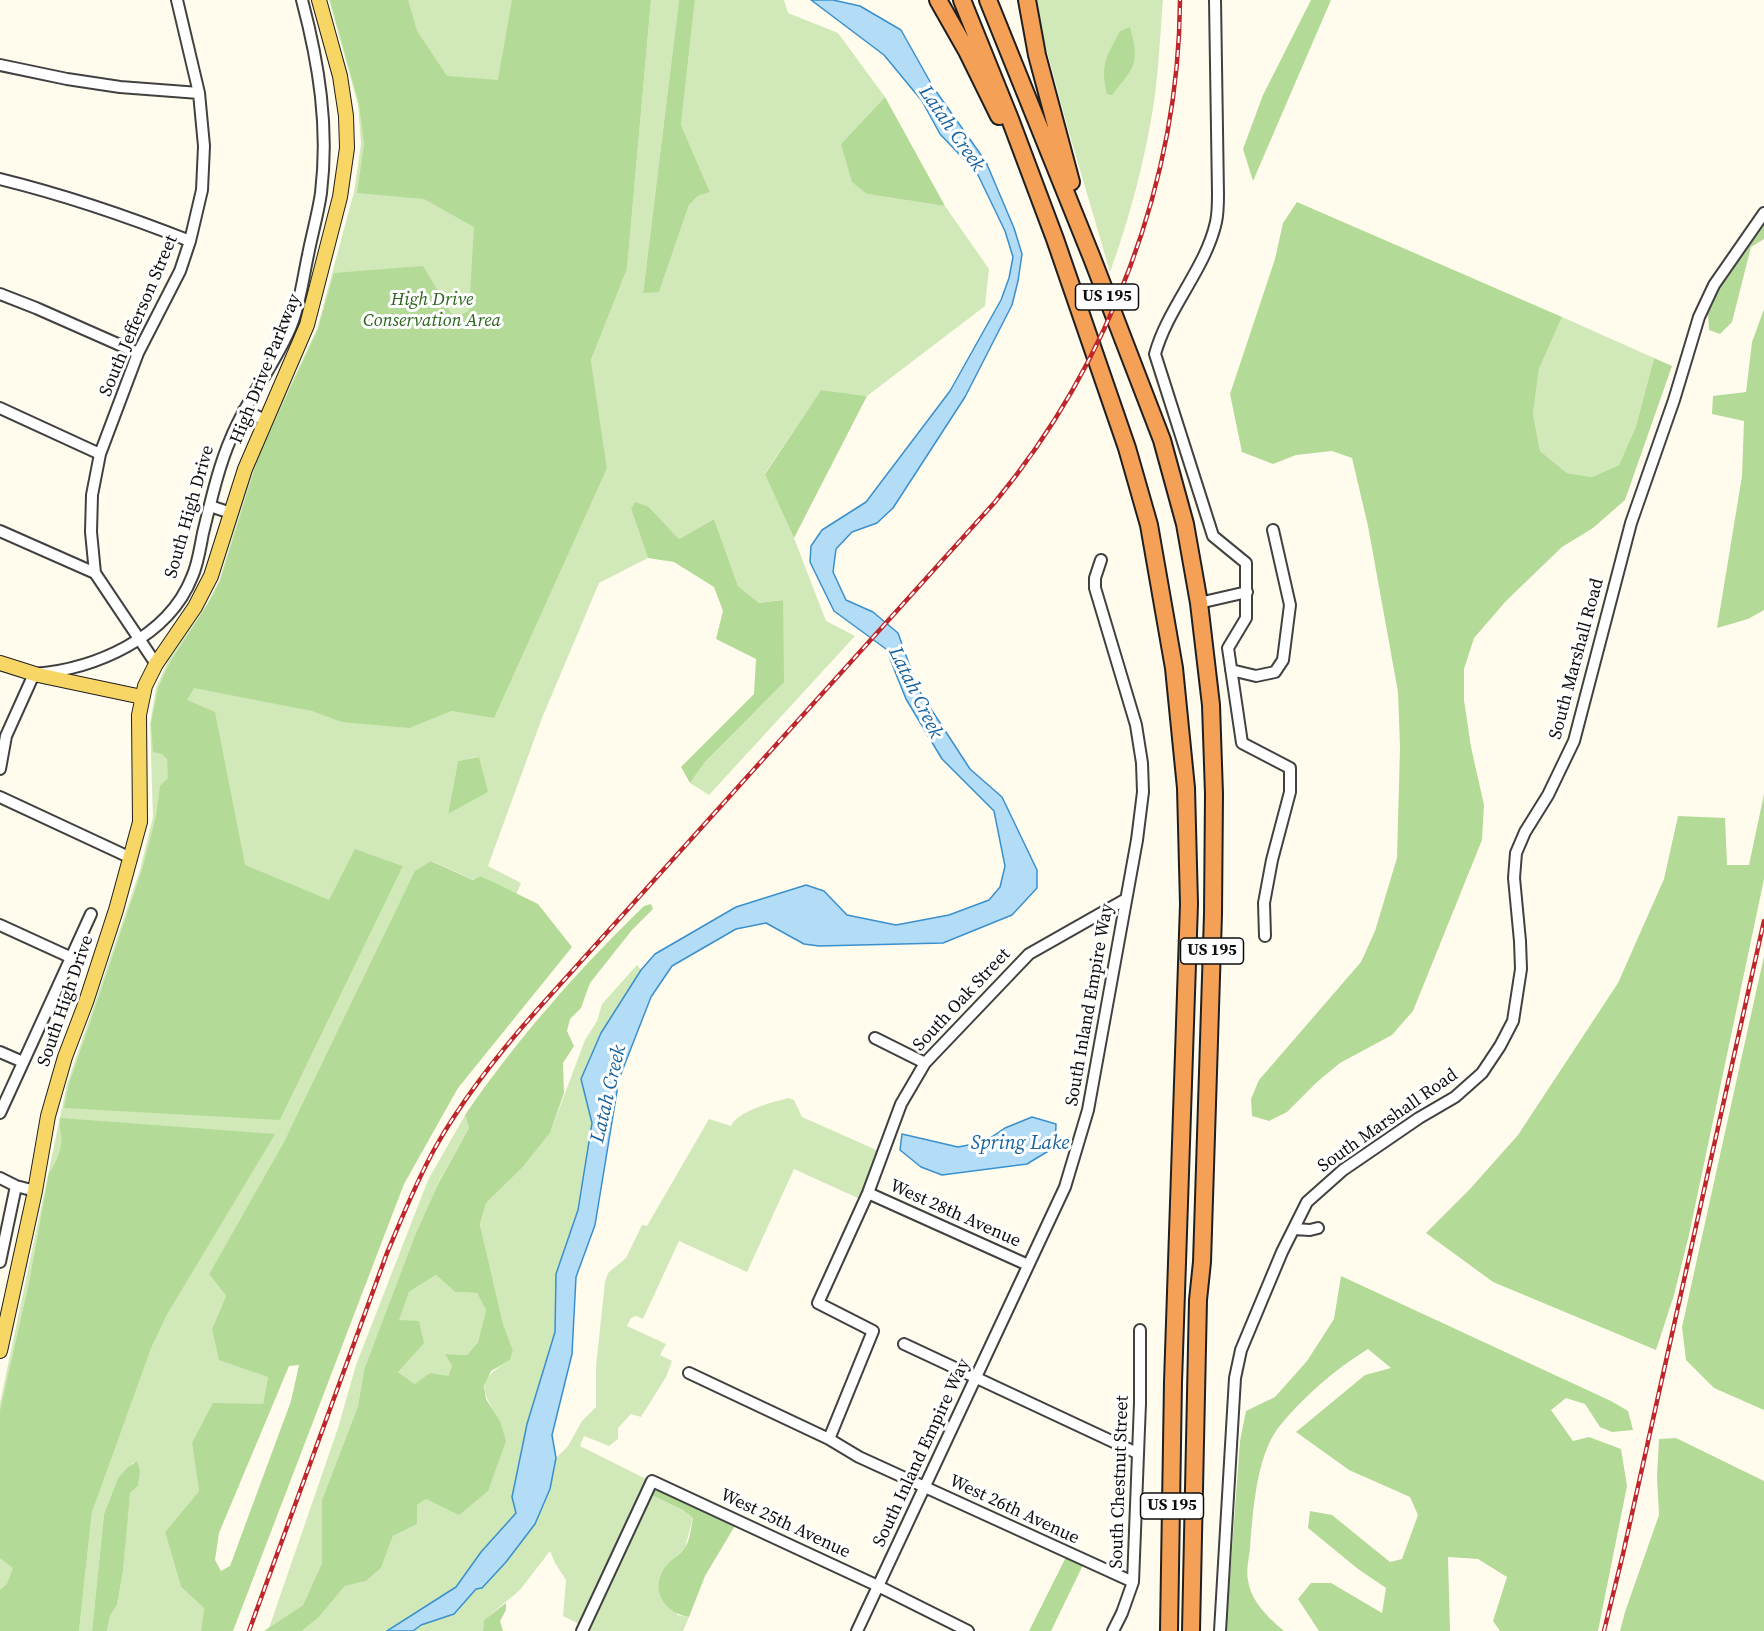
<!DOCTYPE html>
<html>
<head>
<meta charset="utf-8">
<style>
	body { margin:0 }
	canvas { display:block; background:#fffcee }
</style>
</head>
<body>
<canvas width="1764" height="1631"></canvas>
<script>
const c = document.querySelector('canvas').getContext('2d');
c.lineJoin = 'round';
function fillPath(path, color) { c.fillStyle = color; c.fill(path, 'evenodd'); }
function strokePath(path, color, width, dash) { c.strokeStyle = color; c.lineWidth = width; c.lineCap = dash ? 'butt' : 'round'; c.setLineDash(dash || []); c.stroke(path); }
function write(font, color, halo, rows, align = 'center') {
  c.font = font + ' "Source Serif 4",serif'; c.lineWidth = 6; c.setLineDash([]); c.textBaseline = 'middle'; c.strokeStyle = halo; c.fillStyle = color; for (const [text, x, y, turn = 0] of rows) {
    c.save(); c.translate(x, y); c.rotate((+turn || 0) * Math.PI / 180); c.textAlign = isNaN(turn) ? turn : align; if (halo) c.strokeText(text, 0, 0); c.fillText(text, 0, 0); c.restore();
  }
}
const green = new Path2D(`
	M 329,0 L 549,0 L 410,728 L 452,711 L 607,468 L 591,360 L 627,269 L 651,0 L 679,0 L 643,292 L 659,292 L 689,205 L 698,196 L 710,192 L 681,125 L 695,0 L 784,0 L 788,13 L 838,33 L 885,97 L 841,144 L 867,194 L 945,206 L 989,269 L 985,306 L 867,396 L 821,390 L 765,473 L 794,538 L 826,621 L 855,636 L 709,795 L 690,783 L 705,762 L 783,682 L 782,600 L 759,603 L 738,586 L 714,519 L 679,539 L 649,507 L 631,509 L 648,558 L 599,583 L 542,718 L 488,866 L 521,883 L 516,895 L 482,876 L 474,880 L 432,861 L 285,1140 L 209,1274 L 226,1296 L 212,1329 L 268,1376 L 263,1404 L 192,1443 L 199,1491 L 165,1532 L 181,1587 L 204,1608 L 201,1631 L 107,1631 L 110,1616 L 117,1605 L 123,1571 L 127,1512 L 130,1493 L 138,1486 L 134,1462 L 118,1478 L 104,1514 L 92,1631 L 79,1631 L 92,1512 L 116,1443 L 0,1631 L 0,1403 L 67,1084 L 140,870 L 153,817 L 150,724 L 156,688 L 168,661 L 207,604 L 219,581 L 257,455 L 317,329 L 354,192 L 361,144 L 358,105 ZM 478,757 L 487,792 L 448,814 L 458,761 ZM 366,853 L 403,866 L 280,1120 Z
	M 1036,0 L 1163,0 C 1160,34 1159,68 1154,102 C 1145,160 1130,217 1110,272 L 1068,129 L 1038,18 Z
	M 1562,317 L 1654,358 L 1636,426 L 1619,465 L 1592,477 L 1567,473 L 1540,451 L 1533,414 L 1539,369 Z
	M 637,965 L 641,970 L 601,1033 L 581,1079 L 592,1123 L 578,1210 L 556,1274 L 555,1332 L 527,1424 L 512,1497 L 516,1513 L 481,1552 L 456,1587 L 387,1631 L 302,1631 L 319,1617 L 345,1586 L 366,1581 L 381,1568 L 393,1536 L 417,1524 L 417,1505 L 426,1499 L 500,1421 C 480,1389 476,1380 510,1360 L 513,1350 L 503,1324 L 480,1226 L 486,1203 L 522,1168 L 550,1133 L 585,1040 L 597,1021 L 602,1004 Z
	M 789,1098 L 794,1100 L 802,1117 L 881,1152 L 862,1200 L 794,1169 L 747,1272 L 679,1241 L 643,1319 L 636,1316 L 631,1318 L 627,1326 L 666,1344 L 660,1355 L 672,1361 L 666,1377 L 641,1417 L 631,1414 L 618,1428 L 618,1439 L 609,1446 L 584,1436 L 580,1446 L 648,1480 L 581,1625 L 563,1616 L 566,1580 L 555,1563 L 550,1551 L 520,1590 L 484,1620 L 483,1631 L 413,1631 L 421,1625 L 454,1614 L 476,1589 L 550,1489 L 556,1458 L 568,1446 L 582,1421 L 596,1407 L 596,1366 L 605,1282 L 608,1273 L 626,1258 L 642,1225 L 647,1226 L 709,1119 L 731,1126 C 739,1110 773,1102 789,1098 Z
	M 465,1115 L 469,1128 L 439,1181 L 364,1370 L 358,1406 L 322,1500 L 322,1563 L 303,1605 L 269,1628 L 338,1428 L 356,1365 L 428,1180 Z
	M 436,1275 L 455,1292 L 477,1293 L 486,1310 L 478,1342 L 467,1355 L 446,1354 L 452,1366 L 448,1376 L 415,1384 L 398,1372 L 423,1343 L 398,1321 L 409,1292 Z
	M 649,1494 L 683,1510 L 693,1518 L 685,1548 L 676,1556 L 677,1615 L 689,1617 L 683,1631 L 589,1631 Z`);
const forest = new Path2D(`
	M 330,0 L 408,0 L 417,31 L 447,76 L 498,80 L 512,0 L 651,0 L 627,269 L 591,360 L 607,468 L 494,718 L 452,711 L 410,728 L 342,722 L 312,711 L 194,688 L 187,700 L 215,712 L 245,865 L 329,900 L 355,849 L 403,866 L 280,1120 L 64,1108 L 69,1084 L 142,870 L 156,816 L 160,786 L 168,778 L 167,759 L 162,754 L 153,752 L 151,724 L 158,688 L 170,662 L 208,604 L 220,581 L 259,455 L 318,329 L 334,273 L 423,266 L 454,318 L 469,311 L 474,227 L 424,199 L 357,193 L 364,144 L 359,104 Z
	M 679,0 L 695,0 L 681,125 L 710,192 L 698,196 L 689,205 L 659,292 L 643,293 Z
	M 1311,0 L 1331,0 L 1253,181 L 1243,149 L 1263,95 Z
	M 1130,27 C 1140,64 1135,66 1112,95 L 1107,94 C 1100,64 1106,58 1120,31 Z
	M 885,97 L 945,206 L 867,194 L 852,182 L 841,144 Z
	M 1297,202 L 1562,317 L 1539,369 L 1533,414 L 1540,451 L 1567,473 L 1592,477 L 1619,465 L 1636,426 L 1654,358 L 1672,366 L 1625,500 L 1593,528 L 1562,547 L 1506,601 L 1474,638 L 1464,669 L 1464,700 L 1471,747 L 1484,805 L 1482,840 L 1413,1011 L 1392,1035 L 1340,1063 L 1317,1082 L 1287,1112 L 1269,1121 L 1252,1116 L 1251,1099 L 1259,1080 L 1361,962 L 1375,931 L 1397,858 L 1400,747 L 1398,692 L 1368,526 L 1352,458 L 1332,451 L 1296,455 L 1273,464 L 1242,452 L 1230,394 L 1275,259 L 1283,223 Z
	M 1764,223 L 1764,239 L 1751,247 L 1732,322 L 1720,334 L 1709,330 L 1708,314 L 1724,279 Z
	M 1764,309 L 1764,610 L 1748,619 L 1717,628 L 1742,476 L 1744,421 L 1712,414 L 1713,396 L 1746,392 L 1752,342 Z
	M 821,390 L 867,396 L 794,538 L 765,474 Z
	M 635,502 L 649,507 L 679,539 L 714,519 L 738,586 L 759,603 L 783,600 L 784,682 L 705,762 L 690,783 L 681,767 L 754,694 L 756,659 L 716,639 L 723,611 L 714,587 L 674,562 L 648,558 L 631,509 Z
	M 479,757 L 488,792 L 448,814 L 458,761 Z
	M 1764,794 L 1764,879 L 1689,1235 L 1674,1295 L 1656,1350 L 1493,1282 L 1426,1233 L 1470,1189 L 1518,1135 L 1618,983 L 1664,879 L 1678,816 L 1725,818 L 1727,865 L 1749,865 Z
	M 431,861 L 473,880 L 481,876 L 538,904 L 572,947 L 458,1088 L 404,1184 L 233,1631 L 201,1631 L 204,1608 L 181,1587 L 165,1532 L 199,1491 L 192,1443 L 213,1403 L 263,1404 L 268,1377 L 219,1360 L 212,1329 L 226,1296 L 209,1274 L 285,1140 L 415,871 ZM 299,1365 L 291,1401 L 230,1566 L 221,1571 L 215,1560 L 219,1533 L 289,1366 Z
	M 651,904 L 653,909 L 632,930 L 590,983 L 581,1008 L 570,1019 L 567,1031 L 574,1046 L 563,1063 L 564,1093 L 550,1133 L 522,1168 L 486,1203 L 480,1225 L 503,1324 L 513,1350 L 510,1360 L 491,1371 L 484,1386 L 486,1399 L 500,1421 L 506,1441 L 488,1491 L 459,1515 L 426,1499 L 417,1505 L 417,1524 L 393,1536 L 381,1568 L 366,1581 L 345,1586 L 319,1617 L 302,1631 L 264,1631 L 303,1605 L 322,1563 L 322,1500 L 358,1406 L 364,1370 L 415,1236 L 439,1182 L 469,1128 L 465,1115 C 517,1039 579,969 644,906 ZM 436,1275 L 455,1292 L 477,1293 L 486,1310 L 478,1342 L 467,1355 L 445,1354 L 452,1366 L 448,1376 L 430,1373 L 415,1384 L 398,1372 L 424,1343 L 419,1321 L 399,1320 L 409,1292 Z
	M 1764,956 L 1764,1410 L 1714,1388 L 1686,1360 L 1682,1327 Z
	M 60,1118 L 275,1134 L 166,1316 L 151,1348 L 92,1512 L 79,1631 L 0,1631 L 0,1590 L 7,1584 L 13,1568 L 0,1558 L 0,1411 L 29,1283 L 49,1173 C 57,1162 63,1147 61,1134 C 60,1128 59,1124 60,1118 Z
	M 1341,1276 L 1611,1401 L 1628,1411 L 1633,1430 L 1612,1432 L 1600,1427 L 1585,1404 L 1566,1398 L 1551,1410 L 1573,1441 L 1589,1437 L 1621,1449 L 1627,1486 L 1598,1631 L 1500,1631 L 1493,1621 L 1507,1577 L 1478,1559 L 1448,1557 L 1450,1631 L 1319,1631 L 1298,1599 L 1311,1583 L 1331,1583 L 1382,1613 L 1386,1588 L 1358,1569 L 1308,1528 L 1310,1511 L 1332,1515 L 1390,1562 L 1402,1559 L 1418,1515 L 1410,1497 L 1349,1470 L 1296,1432 L 1365,1375 L 1391,1368 L 1368,1349 C 1334,1370 1303,1397 1278,1428 C 1256,1458 1253,1512 1250,1548 C 1249,1558 1246,1570 1248,1580 C 1251,1602 1268,1617 1284,1631 L 1226,1631 L 1240,1441 L 1246,1411 L 1275,1397 L 1307,1361 L 1334,1319 Z
	M 1676,1438 L 1764,1481 L 1764,1631 L 1620,1631 L 1625,1612 L 1659,1515 L 1657,1477 L 1659,1439 Z
	M 137,1461 L 140,1471 L 138,1486 L 130,1493 L 123,1571 L 117,1605 L 110,1616 L 107,1631 L 92,1631 L 104,1514 L 118,1478 L 127,1468 Z
	M 660,1487 L 736,1524 L 705,1576 L 689,1617 C 665,1613 650,1591 664,1569 C 669,1561 678,1556 684,1549 C 690,1542 691,1527 693,1518 L 683,1510 L 649,1494 L 654,1488 Z
	M 1066,1557 L 1083,1565 L 1051,1631 L 1029,1631 Z
	M 506,1603 L 506,1610 L 500,1621 L 503,1631 L 483,1631 L 484,1620 Z`);
const water = new Path2D(`
	M 811,0 L 833,0 L 860,6 L 901,30 L 933,87 L 986,162 L 1014,228 L 1022,254 L 1018,281 L 1012,305 L 965,397 L 893,508 L 877,523 L 852,532 L 836,549 L 833,572 L 846,600 L 873,612 L 898,633 L 918,689 L 970,769 L 1002,797 L 1037,870 L 1037,888 L 1012,915 L 943,943 L 819,946 L 804,944 L 766,923 L 736,929 L 672,966 L 651,997 L 619,1079 L 595,1225 L 576,1277 L 572,1354 L 552,1435 L 556,1458 L 550,1489 L 535,1524 L 506,1562 L 482,1588 L 476,1589 L 454,1614 L 421,1625 L 413,1631 L 387,1631 L 456,1587 L 481,1552 L 516,1513 L 512,1497 L 527,1424 L 555,1332 L 556,1274 L 578,1210 L 592,1123 L 581,1079 L 601,1033 L 641,970 L 655,954 L 736,907 L 806,885 L 824,891 L 847,915 L 896,925 L 949,915 L 989,900 L 1000,887 L 1005,866 L 994,811 L 942,759 L 906,699 L 886,649 L 834,611 L 810,562 L 811,546 L 822,530 L 866,502 L 950,391 L 1001,300 L 1009,278 L 1013,257 L 1005,231 L 977,173 L 940,134 L 922,101 L 884,55 Z
	M 1032,1117 L 1056,1124 L 1055,1147 L 1027,1164 L 942,1175 L 921,1167 L 900,1150 L 902,1134 L 958,1147 L 984,1142 L 1005,1128 Z`);
const minor = new Path2D(`
	M 1215,0 L 1218,194 C 1218,203 1218,213 1216,222 C 1206,268 1168,307 1155,354 L 1213,536 L 1246,563 L 1246,618 L 1228,648 L 1242,743 L 1290,768 L 1290,792 L 1272,860 L 1264,903 L 1265,936
	M 0,65 L 67,79 L 120,87 L 199,93
	M 0,179 C 65,195 127,216 190,241
	M 0,294 L 36,308 L 138,353
	M 0,408 L 100,454
	M 244,410 L 265,420
	M 210,506 L 231,513
	M 0,531 L 95,573 L 156,664
	M 95,573 L 91,532 L 92,495 L 100,454 L 138,353 L 180,271 L 190,241 L 202,190 L 204,146 L 199,93 L 177,0
	M 1199,603 L 1247,592
	M 1231,670 L 1256,676 L 1275,672 L 1283,660 L 1290,605 L 1273,530
	M 0,769 L 6,736 L 34,674 C 95,669 168,638 192,577 C 198,564 200,548 203,533 C 211,501 218,468 231,438 C 247,398 275,365 291,326 C 300,304 303,278 308,255 C 312,234 318,214 321,193 C 329,127 319,64 302,0
	M 0,797 L 131,858
	M 0,925 L 72,958
	M 875,1038 L 925,1063
	M 0,1052 L 23,1062
	M 0,1113 L 91,914
	M 0,1178 L 16,1186 L 35,1191
	M 868,1193 L 1028,1265
	M 1294,1229 L 1310,1230 L 1318,1228
	M 0,1262 L 16,1186
	M 904,1344 L 1137,1453
	M 689,1373 L 829,1439 L 859,1457 L 1133,1582
	M 829,1439 L 873,1331 L 818,1303 L 868,1193 L 901,1104 L 925,1063 L 1029,954 L 1126,899
	M 582,1631 L 652,1481 L 878,1586 L 968,1631
	M 857,1631 L 1065,1187 L 1088,1110 L 1137,840 L 1143,792 L 1142,763 L 1136,725 L 1095,588 L 1095,578 L 1101,560
	M 1113,1631 L 1122,1613 L 1133,1582 L 1140,1403 L 1140,1330
	M 1220,1631 L 1235,1378 L 1241,1350 L 1282,1252 L 1307,1202 L 1343,1170 L 1419,1118 L 1455,1097 L 1482,1073 L 1500,1046 L 1513,1021 L 1521,969 L 1520,941 L 1514,878 L 1516,853 L 1525,832 L 1548,795 L 1574,741 L 1631,523 L 1674,400 L 1699,317 L 1714,285 L 1764,213`);
const major = new Path2D(`
	M 0,663 L 38,675 L 142,697
	M 0,1351 L 35,1191 L 48,1116 L 65,1057 L 86,1002 L 116,910 L 140,822 L 139,715 L 145,686 L 156,664 L 195,607 L 211,576 L 245,469 L 307,325 L 340,197 L 347,148 L 346,116 L 340,76 L 319,0`);
const highway = new Path2D(`
	M 938,0 L 967,51 L 999,116
	M 962,0 L 1010,119 L 1055,239 L 1127,448 L 1149,525 L 1174,668 L 1186,788 L 1189,904 L 1173,1382 L 1169,1631
	M 988,0 L 1092,258 L 1162,440 L 1185,524 L 1199,603 L 1211,705 L 1214,794 L 1213,914 L 1202,1262 L 1198,1300 L 1191,1631
	M 1027,0 L 1037,55 L 1071,182`);
const rail = new Path2D(`
	M 249,1631 L 387,1253 C 402,1218 416,1182 435,1148 C 463,1098 499,1053 537,1010 L 995,502 C 1110,363 1179,180 1180,0
	M 1604,1631 L 1623,1554 L 1764,921`);
const shields = [
	[1107,297,63],
	[1212,951,63],
	[1172,1506,63]
];
const shieldNames = [
	["US 195",1107,297],
	["US 195",1212,951],
	["US 195",1172,1506]
];
const parkNames = [
	["High Drive",432,300],
	["Conservation Area",432,321]
];
const streetNames = [
	["South Jefferson Street",139,316,-67],
	["High Drive Parkway",266,369,-68],
	["South High Drive",190,512,-74],
	["South Marshall Road",1577,659,-75],
	["South Oak Street",962,1000,-47],
	["South High Drive",66,1001,-71],
	["South Inland Empire Way",1090,1005,-80],
	["South Marshall Road",1388,1121,-35],
	["West 28th Avenue",955,1214,24],
	["South Inland Empire Way",922,1453,-65],
	["South Chestnut Street",1120,1482,-88],
	["West 26th Avenue",1014,1510,25],
	["West 25th Avenue",785,1524,25]
];
const waterNames = [
	["Latah Creek",951,129,55],
	["Latah Creek",915,693,64],
	["Latah Creek",609,1094,-77],
	["Spring Lake",1020,1144]
];
fillPath(green, '#d1e9b8');
fillPath(forest, '#b4da97');
fillPath(water, '#b3dcf6');
strokePath(water, '#3a90cd', 1.5);
strokePath(minor, '#414141', 14);
strokePath(major, '#1f1f1f', 16);
strokePath(highway, '#1f1f1f', 20);
strokePath(minor, '#fff', 10);
strokePath(major, '#f8d665', 14);
strokePath(highway, '#f4a157', 16);
strokePath(rail, '#bd262b', 4.5);
strokePath(rail, '#fff', 2, [7]);
for (const [x, y, w] of shields) { const box = new Path2D(); box.roundRect(x - w / 2, y - 13, w, 26, 4.5); c.fillStyle = '#fff'; c.fill(box); strokePath(box, '#0e0e0e', 1.5); }
write('bold 16px', '#0e0e0e', null, shieldNames);
write('italic 18px', '#2c651e', '#fff', parkNames);
write('18px', '#0e0e0e', '#fff', streetNames);
write('italic 20px', '#17629f', '#fff', waterNames);
</script>
</body>
</html>
